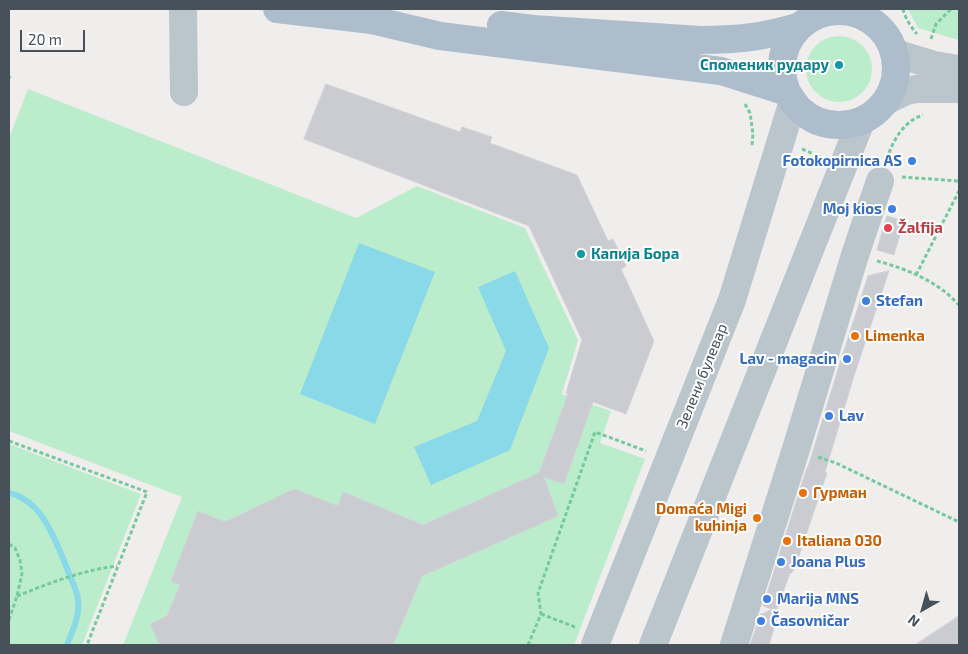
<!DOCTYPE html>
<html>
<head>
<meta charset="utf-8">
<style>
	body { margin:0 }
	#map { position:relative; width:968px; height:654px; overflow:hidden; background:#f0eded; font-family:"Exo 2",sans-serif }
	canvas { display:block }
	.frame { position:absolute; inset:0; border:10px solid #46515a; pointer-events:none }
	.north { position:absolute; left:898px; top:584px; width:50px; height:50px; -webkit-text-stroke:4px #fff; paint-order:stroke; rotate:218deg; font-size:14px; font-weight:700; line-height:20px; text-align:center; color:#46515a }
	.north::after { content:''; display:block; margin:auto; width:18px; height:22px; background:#46515a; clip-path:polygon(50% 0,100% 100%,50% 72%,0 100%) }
	.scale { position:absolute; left:20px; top:30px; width:65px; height:22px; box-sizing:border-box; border:2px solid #46515a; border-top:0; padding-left:6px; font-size:15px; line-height:18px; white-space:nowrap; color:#46515a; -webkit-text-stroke:4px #fff; paint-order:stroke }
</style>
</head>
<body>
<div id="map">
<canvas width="968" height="654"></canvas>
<div class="frame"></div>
<div class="north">N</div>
<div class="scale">20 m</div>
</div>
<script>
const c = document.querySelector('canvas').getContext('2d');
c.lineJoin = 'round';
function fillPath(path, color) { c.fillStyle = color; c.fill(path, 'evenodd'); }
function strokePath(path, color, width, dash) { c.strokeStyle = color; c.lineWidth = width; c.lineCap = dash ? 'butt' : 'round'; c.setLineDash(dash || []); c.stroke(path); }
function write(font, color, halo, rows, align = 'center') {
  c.font = font + ' "Exo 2",sans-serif'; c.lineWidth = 4; c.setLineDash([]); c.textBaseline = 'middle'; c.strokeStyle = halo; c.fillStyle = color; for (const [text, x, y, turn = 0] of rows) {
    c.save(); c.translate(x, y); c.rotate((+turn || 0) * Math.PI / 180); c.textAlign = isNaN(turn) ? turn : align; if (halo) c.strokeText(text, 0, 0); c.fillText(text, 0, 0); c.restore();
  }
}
const green = new Path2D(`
	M 908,9 L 959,9 L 959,40 L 918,28 Z
	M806 69a33 33 0 1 1 66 0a33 33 0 1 1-66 0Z
	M 28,89 L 356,218 L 417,186 L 525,228 L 578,340 L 562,394 L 611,411 L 600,443 L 645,459 L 574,645 L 123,645 L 182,497 L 9,431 L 9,138 Z
	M 9,444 L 141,494 L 82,645 L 9,645 Z`);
const water = new Path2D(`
	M 359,243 L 435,272 L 375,424 L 300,394 Z
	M 515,271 L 549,348 L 510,450 L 431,485 L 414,447 L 477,421 L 506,351 L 478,287 Z`);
const stream = new Path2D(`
	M 9,493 C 19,495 28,501 35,508 C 50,523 62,556 70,576 C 73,584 78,592 78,601 C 80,616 72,632 67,645`);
const building = new Path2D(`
	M 326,84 L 460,132 L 462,127 L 492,137 L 490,143 L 577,175 L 608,241 L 613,239 L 626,266 L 621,269 L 654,341 L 626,414 L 593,402 L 564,484 L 544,477 L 558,516 L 422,576 L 393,645 L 160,645 L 150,624 L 167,616 L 180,585 L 171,581 L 198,511 L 225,522 L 294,489 L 338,506 L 343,492 L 423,525 L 539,473 L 568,394 L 566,393 L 582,340 L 529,226 L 304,139 Z
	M 887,216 L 904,221 L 894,255 L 877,250 Z
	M 889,271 L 854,376 L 825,472 L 827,473 L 800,553 L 792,573 L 790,573 L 774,617 L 777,618 L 769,645 L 750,645 L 761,613 L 762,614 L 772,609 L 763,606 L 807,467 L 808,467 L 839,366 L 868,276 Z
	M 959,616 L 959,645 L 915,645 Z`);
const path = new Path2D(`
	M 903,9 C 905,18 911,27 917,34
	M 931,39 L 936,24 L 951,9
	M 9,78 L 10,76
	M 745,104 L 750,113 L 753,134
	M 752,145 L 753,134
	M 802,149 L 821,157
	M 887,159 C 893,140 903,122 923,115
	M 902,177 L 959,181
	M 877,261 C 896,266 919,274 935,285 C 944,290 952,298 959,305
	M 916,275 L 959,191
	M 9,441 L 147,492 L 87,645
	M 818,457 L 836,463 L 959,522
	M 9,544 L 15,548 L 20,560 L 22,574 L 17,596 L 9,620
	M 17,596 C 50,583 83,570 117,566
	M 541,614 L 575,627
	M 528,645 L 541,614 L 538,593 L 595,432 L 646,451`);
const minor = new Path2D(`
	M 183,9 L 184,92
	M 894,53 L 934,65 L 959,69
	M 886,101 L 906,91 L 916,89 L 959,89
	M 595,645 L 732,300 L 793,101
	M 653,645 L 861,121
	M 734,645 L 796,449 L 855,255 L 880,181`);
const major = new Path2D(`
	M 277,9 L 372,20 L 440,36 L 721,71 L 787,92
	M782 68a57 57 0 1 1 114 0a57 57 0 1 1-114 0Z
	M 501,25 L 533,29 L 700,40 C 737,40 765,37 800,26`);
const markers = [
	[839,65,5,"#0f9aa8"],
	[912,161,5,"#3f7fe0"],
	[892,209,5,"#3f7fe0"],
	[888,228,5,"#e0444e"],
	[581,254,5,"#0f9aa8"],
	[866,301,5,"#3f7fe0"],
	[855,336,5,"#e8710a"],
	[847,359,5,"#3f7fe0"],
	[829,416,5,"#3f7fe0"],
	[803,493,5,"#e8710a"],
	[757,518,5,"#e8710a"],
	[787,541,5,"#e8710a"],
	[781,562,5,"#3f7fe0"],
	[767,599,5,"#3f7fe0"],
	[761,621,5,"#3f7fe0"]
];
const cultureNames = [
	["Споменик рудару",829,65],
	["Капија Бора",591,254,"left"]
];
const shopNames = [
	["Fotokopirnica AS",902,161,"right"],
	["Moj kios",882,209,"right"],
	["Stefan",876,301],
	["Lav - magacin",837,359,"right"],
	["Lav",839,416],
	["Joana Plus",791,562],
	["Marija MNS",777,599],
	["Časovničar",771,621]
];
const healthNames = [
	["Žalfija",898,228]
];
const foodNames = [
	["Limenka",865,336],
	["Гурман",813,493],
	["Domaća Migi",747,509,"right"],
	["kuhinja",747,526,"right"],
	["Italiana 030",797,541]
];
const streetNames = [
	["Зелени булевар",702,376,-68]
];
fillPath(green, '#bbedcc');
fillPath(water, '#89d9e9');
strokePath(stream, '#89d9e9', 6);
fillPath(building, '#caccd2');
strokePath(building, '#d1d3d8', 1);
strokePath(path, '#74ca9c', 3, [4, 2.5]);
strokePath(minor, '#bbc5cc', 28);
strokePath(major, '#adbdcc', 28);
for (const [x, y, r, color] of markers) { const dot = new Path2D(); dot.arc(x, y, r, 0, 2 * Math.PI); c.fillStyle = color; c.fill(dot); strokePath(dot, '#fff', 2); }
write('bold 15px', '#0d838f', '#fff', cultureNames, 'right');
write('bold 15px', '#366cbe', '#fff', shopNames, 'left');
write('bold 15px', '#be3a42', '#fff', healthNames, 'left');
write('bold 15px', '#c56008', '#fff', foodNames, 'left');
write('15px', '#46515a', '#fff', streetNames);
</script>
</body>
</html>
